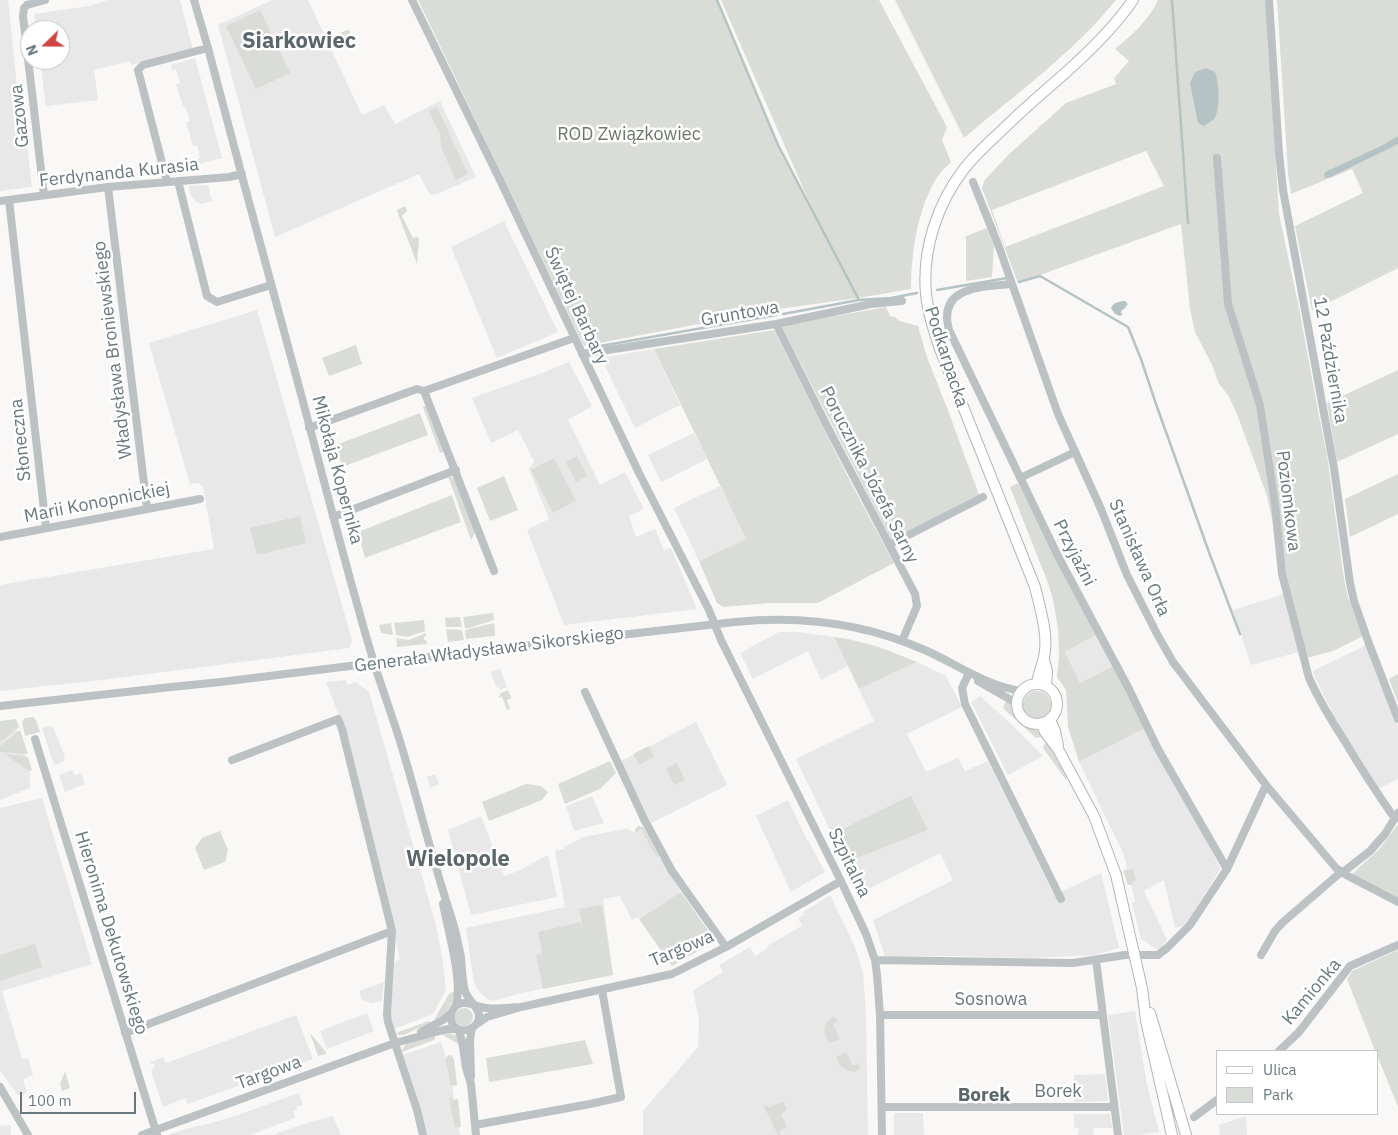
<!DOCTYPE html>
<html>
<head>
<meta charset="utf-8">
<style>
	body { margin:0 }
	#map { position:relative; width:1398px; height:1135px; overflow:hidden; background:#f9f8f7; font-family:"IBM Plex Sans",sans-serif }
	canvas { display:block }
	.legend { position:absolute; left:1216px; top:1050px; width:162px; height:65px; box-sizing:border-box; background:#fff; border:1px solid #c2c9cb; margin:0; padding:6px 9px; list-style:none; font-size:15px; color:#67797e }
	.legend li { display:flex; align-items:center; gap:10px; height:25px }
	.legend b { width:25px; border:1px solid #c2c9cb }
	.north { position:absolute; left:20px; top:20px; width:50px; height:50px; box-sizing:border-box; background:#fff; border:1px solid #c2c9cb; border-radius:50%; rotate:248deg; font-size:14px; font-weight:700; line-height:20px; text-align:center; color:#67797e }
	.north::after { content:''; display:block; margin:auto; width:18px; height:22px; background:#cf4441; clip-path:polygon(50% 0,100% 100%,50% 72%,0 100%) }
	.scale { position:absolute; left:20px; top:1092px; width:116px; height:22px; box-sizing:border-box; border:2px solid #67797e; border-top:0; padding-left:6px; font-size:15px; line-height:18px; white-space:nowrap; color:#67797e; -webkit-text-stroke:4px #fff; paint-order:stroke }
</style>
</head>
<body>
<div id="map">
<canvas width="1398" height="1135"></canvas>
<ul class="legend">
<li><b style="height:6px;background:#fff"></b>Ulica</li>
<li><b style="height:14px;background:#daddd7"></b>Park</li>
</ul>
<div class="north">N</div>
<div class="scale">100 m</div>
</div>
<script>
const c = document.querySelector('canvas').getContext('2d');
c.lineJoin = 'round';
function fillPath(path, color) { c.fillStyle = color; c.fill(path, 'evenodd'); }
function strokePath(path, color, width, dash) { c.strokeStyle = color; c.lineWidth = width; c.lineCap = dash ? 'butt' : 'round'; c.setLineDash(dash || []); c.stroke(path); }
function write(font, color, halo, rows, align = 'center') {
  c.font = font + ' "IBM Plex Sans",sans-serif'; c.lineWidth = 5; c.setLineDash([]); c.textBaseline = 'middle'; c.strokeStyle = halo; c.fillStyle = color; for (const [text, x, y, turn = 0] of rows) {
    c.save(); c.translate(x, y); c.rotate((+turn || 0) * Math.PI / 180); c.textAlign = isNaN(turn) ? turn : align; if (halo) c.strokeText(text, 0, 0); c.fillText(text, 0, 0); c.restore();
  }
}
const built = new Path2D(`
	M 0,0 L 8,0 L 20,114 L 24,118 L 32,187 L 0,191 Z
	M 108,0 L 180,0 L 193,50 L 131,65 L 130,61 L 94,70 L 98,100 L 46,106 L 40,60 L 60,60 L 60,30 L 36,30 L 34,14 L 89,6 Z
	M 272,0 L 308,0 L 362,115 L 384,105 L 395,124 L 440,101 L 476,177 L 437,194 L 430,195 L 419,174 L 275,237 L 218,25 Z
	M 195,58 L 222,158 L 198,164 L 197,160 L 200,158 L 197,145 L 193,146 L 186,122 L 190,121 L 186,107 L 183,107 L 176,84 L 180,83 L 176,69 L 172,70 L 171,65 Z
	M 208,185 L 212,201 L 201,204 L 196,202 L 190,194 L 189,186 Z
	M 504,221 L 558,332 L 497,358 L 451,247 Z
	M 257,310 L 352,640 L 349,648 L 102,680 L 0,691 L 0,585 L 214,549 L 203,486 L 198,483 L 190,484 L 149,343 Z
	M 654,349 L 680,405 L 635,428 L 601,358 Z
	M 569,362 L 592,406 L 568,420 L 600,485 L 625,472 L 644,509 L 629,516 L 636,537 L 655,529 L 664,550 L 671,548 L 697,609 L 564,625 L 527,530 L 549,519 L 529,469 L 534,461 L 518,430 L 491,443 L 472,398 L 542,373 Z
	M 694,433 L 707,459 L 661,482 L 648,455 Z
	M 720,486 L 746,539 L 699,561 L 674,508 Z
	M 1284,594 L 1299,652 L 1251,665 L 1233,610 Z
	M 779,632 L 798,632 L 834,637 L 848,666 L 821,680 L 808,651 L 753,679 L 740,653 Z
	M 1096,635 L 1113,666 L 1080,683 L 1065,652 Z
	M 1366,645 L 1398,728 L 1398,779 L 1376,790 L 1345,737 L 1314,676 L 1313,671 Z
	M 917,662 L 946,676 L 962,707 L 907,734 L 926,772 L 958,758 L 965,771 L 988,761 L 1054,895 L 1101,873 L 1119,948 L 1095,955 L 1028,958 L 956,956 L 885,956 L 873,920 L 953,880 L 940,853 L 860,893 L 845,863 L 928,830 L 911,795 L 832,834 L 796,759 L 874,721 L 859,689 Z
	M 500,669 L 507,687 L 500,690 L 499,687 L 497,688 L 491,674 L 492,672 Z
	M 346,680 L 348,685 L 356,682 L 369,692 L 436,925 L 442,956 L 446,990 L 434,1012 L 431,1015 L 394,1029 L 390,1016 L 393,978 L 395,962 L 400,959 L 341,721 L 326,682 Z
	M 980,696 L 1008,721 L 1043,756 L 1008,775 L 971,702 Z
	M 696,722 L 727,785 L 651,823 L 621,761 Z
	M 15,724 L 30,769 L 30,788 L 0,800 L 0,725 Z
	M 49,726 L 53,727 L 65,757 L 64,758 L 65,761 L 54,765 L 42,728 Z
	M 1145,728 L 1195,818 L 1220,867 L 1219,871 L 1203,897 L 1188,921 L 1183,926 L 1175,928 L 1164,880 L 1144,891 L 1167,940 L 1161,948 L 1157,949 L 1141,939 L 1132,903 L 1135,901 L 1124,855 L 1079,762 Z
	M 72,770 L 75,775 L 81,773 L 85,784 L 65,792 L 59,775 Z
	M 435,774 L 439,784 L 430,788 L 427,777 Z
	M 592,796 L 604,823 L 574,831 L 566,806 Z
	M 42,798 L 92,964 L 2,991 L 22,1059 L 28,1058 L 33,1075 L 23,1079 L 27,1093 L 18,1095 L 0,1071 L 0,808 Z
	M 788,800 L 807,840 L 808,840 L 825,872 L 791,892 L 756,816 Z
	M 481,816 L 504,876 L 518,871 L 548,855 L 557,897 L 471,915 L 448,830 Z
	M 626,829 L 628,829 L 635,833 L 642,829 L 681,892 L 639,919 L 638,917 L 632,920 L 620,896 L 603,899 L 613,975 L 521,993 L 493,1001 L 488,1000 L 477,989 L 474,983 L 466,928 L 565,907 L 555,851 L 564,849 L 564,846 L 571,844 L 583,837 Z
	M 830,895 L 855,947 L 863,972 L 866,1014 L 868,1135 L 643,1135 L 643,1111 L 698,1047 L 699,1020 L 693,990 L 723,972 L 719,965 L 750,947 L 755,956 L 768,948 L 767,946 L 802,926 L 798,918 L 804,915 L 803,912 Z
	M 384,982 L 382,1001 L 372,1003 L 362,1000 L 359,991 Z
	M 1135,1011 L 1147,1085 L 1159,1132 L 1138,1135 L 1124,1135 L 1108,1015 Z
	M 367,1013 L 374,1031 L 327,1049 L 320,1031 Z
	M 296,1015 L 313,1059 L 188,1104 L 186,1098 L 163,1107 L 151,1071 L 155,1066 L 154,1064 L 151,1064 L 151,1062 L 163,1057 L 166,1063 Z
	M 441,1042 L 449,1066 L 460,1135 L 426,1135 L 418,1099 L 403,1055 Z
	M 1105,1074 L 1108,1101 L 1074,1102 L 1074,1075 Z
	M 299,1093 L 303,1105 L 296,1107 L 297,1110 L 293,1111 L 295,1118 L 250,1135 L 170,1135 L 170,1134 L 199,1125 L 200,1126 L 232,1117 Z
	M 894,1113 L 923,1113 L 924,1135 L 894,1135 Z
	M 1074,1114 L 1110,1114 L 1112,1128 L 1094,1128 L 1093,1135 L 1078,1135 L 1079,1128 L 1074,1128 Z
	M 333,1116 L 341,1135 L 272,1135 L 301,1125 Z
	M 1246,1116 L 1247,1135 L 1220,1135 L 1219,1125 Z
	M 10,1125 L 11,1135 L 0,1135 L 0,1126 Z`);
const green = new Path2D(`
	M 418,0 L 716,0 L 782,156 L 814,213 L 721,0 L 879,0 L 947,127 L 942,140 L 951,162 C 946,167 941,171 938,176 C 918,206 911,253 911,289 L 858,298 L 772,310 L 584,346 Z
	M 895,0 L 1116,0 C 1073,53 1016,94 964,138 Z
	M 1158,0 L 1266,0 L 1279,214 L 1299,308 L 1316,400 L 1327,455 L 1344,579 L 1348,597 L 1363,636 L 1333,651 L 1307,658 L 1279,568 L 1272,519 L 1267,496 L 1237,414 L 1228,395 L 1219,384 L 1213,367 L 1195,332 L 1190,309 L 1181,224 L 1018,283 L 982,188 L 984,181 L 1007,156 L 1066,103 L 1116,84 L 1114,78 L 1129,61 L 1115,49 C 1132,35 1149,20 1158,0 ZM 1146,151 L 1164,186 L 1005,247 L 992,210 Z
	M 1277,0 L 1398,0 L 1398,268 L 1312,311 L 1295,226 L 1363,193 L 1352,169 L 1291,194 L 1288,173 Z
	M 260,10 L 290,73 L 256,89 L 226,26 Z
	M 347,30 L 349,30 L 354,42 L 337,50 L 331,37 Z
	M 437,107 L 468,174 L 456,180 L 442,150 L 440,134 L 429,111 Z
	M 405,206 L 407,211 L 402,216 L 413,238 L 417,237 L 419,238 L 417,264 L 397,211 L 397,210 Z
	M 987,228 L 994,246 L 992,277 L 966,281 L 966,236 Z
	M 886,307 L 890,316 L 895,317 L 899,321 L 918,326 L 927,357 L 949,413 L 979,495 L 892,541 L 782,327 L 794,323 Z
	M 774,330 L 852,485 L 894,563 L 818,603 L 770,603 L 723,607 L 717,603 L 699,561 L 746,539 L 654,349 Z
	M 356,345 L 362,364 L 329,376 L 322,358 Z
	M 1398,370 L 1398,434 L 1337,462 L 1327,403 Z
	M 427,405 L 444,452 L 440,453 L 423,407 Z
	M 420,413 L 428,435 L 342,467 L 336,445 Z
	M 577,456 L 587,476 L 576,482 L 566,462 Z
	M 554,458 L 576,501 L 553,513 L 531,470 Z
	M 1398,474 L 1398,514 L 1350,537 L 1345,499 Z
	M 448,476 L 453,478 L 456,481 L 475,531 L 474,535 L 471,540 Z
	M 504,476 L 518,510 L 490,521 L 477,488 Z
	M 1018,483 L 1096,635 L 1065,652 L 1080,683 L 1113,666 L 1130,697 L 1145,728 L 1079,762 L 1068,727 L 1066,690 L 1057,677 L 1059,655 L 1058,629 L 1053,599 L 1048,583 L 1010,487 Z
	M 452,495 L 461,522 L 365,558 L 358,532 Z
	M 300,516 L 306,543 L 257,555 L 250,528 Z
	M 493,613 L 494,620 L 469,628 L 465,628 L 463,617 Z
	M 460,617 L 462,627 L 446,627 L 445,618 Z
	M 424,620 L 425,631 L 408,637 L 396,635 L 394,623 Z
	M 391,623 L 393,635 L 381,633 L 379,625 Z
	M 494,623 L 495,635 L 494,636 L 466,639 L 465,630 Z
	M 446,629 L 462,630 L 464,640 L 448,642 Z
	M 426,633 L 426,636 L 424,637 L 424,640 L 426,640 L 427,644 L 397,647 L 396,638 L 409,640 Z
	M 834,637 C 863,640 891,651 917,662 L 859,689 Z
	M 1398,674 L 1398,703 L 1389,679 Z
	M 508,690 L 511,698 L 507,700 L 510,709 L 507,710 L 502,697 L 498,698 L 501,693 Z
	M1023 705a14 14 0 1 1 28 0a14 14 0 1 1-28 0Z
	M 1006,701 C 1015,708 1013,713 1019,721 C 1026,728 1037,728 1044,736 L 1036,738 L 1004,709 L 1003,707 Z
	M 33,717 L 36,720 L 40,732 L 25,736 L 22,722 L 25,718 Z
	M 16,719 L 19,727 L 0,742 L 0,721 Z
	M 20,730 L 28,754 L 0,752 L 0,746 Z
	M 1047,742 L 1067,777 L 1066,780 L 1043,748 L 1044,745 Z
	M 649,746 L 654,757 L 639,765 L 633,754 Z
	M 5,754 L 28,757 L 32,770 L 30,771 L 29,771 Z
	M 610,761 L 616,773 L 600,789 L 565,804 L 558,784 Z
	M 677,763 L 685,780 L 674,785 L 666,769 Z
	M 526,784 L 541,786 L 548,792 L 542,800 L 489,821 L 482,802 Z
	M 911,795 L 928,830 L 845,863 L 832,834 Z
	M 1398,824 L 1398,899 L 1352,874 L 1380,848 Z
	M 638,826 L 643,827 L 659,856 L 657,857 C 650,847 646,839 642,829 L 635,833 L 635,829 Z
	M 220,831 L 228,850 L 225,862 L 204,870 L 195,848 L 202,838 Z
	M 1133,869 L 1136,879 L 1131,885 L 1128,885 L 1123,870 Z
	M 681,892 L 707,929 L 714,942 L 672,966 L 639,919 Z
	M 602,905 L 613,975 L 543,989 L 536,955 L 542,954 L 538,932 L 580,922 L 583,930 L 579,909 Z
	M 35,944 L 42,967 L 0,981 L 0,955 Z
	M 1398,950 L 1398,1107 L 1377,1055 L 1377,1051 L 1375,1051 L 1347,979 L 1352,971 Z
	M 455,991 C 452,1006 448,1012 435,1021 L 435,1018 L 449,994 Z
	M455 1017a9 9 0 1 1 18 0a9 9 0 1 1-18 0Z
	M 832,1017 L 835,1017 L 838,1021 L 833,1024 L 840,1039 L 829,1043 C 824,1032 821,1026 832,1017 Z
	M 429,1021 L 431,1023 L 403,1035 L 399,1035 L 396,1033 Z
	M 448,1032 L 456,1036 L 460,1045 L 441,1034 Z
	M 310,1033 L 326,1052 L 326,1054 L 318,1056 Z
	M 435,1035 L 435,1039 L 434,1040 L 402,1052 L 403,1048 L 406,1044 Z
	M 585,1040 L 593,1064 L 489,1082 L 486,1058 Z
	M 846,1052 L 853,1066 L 859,1063 L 860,1067 L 858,1071 C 845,1073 840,1067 836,1057 Z
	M 449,1055 L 452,1056 L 454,1059 L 457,1085 L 451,1086 L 446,1060 L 447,1056 Z
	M 65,1071 L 70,1088 L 62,1091 L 60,1084 Z
	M 452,1097 L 452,1100 L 458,1099 L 461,1127 L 455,1128 L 449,1098 Z
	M 783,1101 L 787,1110 L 781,1114 L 787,1127 L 779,1131 L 781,1135 L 778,1135 L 764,1107 L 767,1105 L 769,1108 Z`);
const water = new Path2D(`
	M 1206,68 L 1215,72 C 1219,82 1221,110 1214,119 C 1212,121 1207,124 1204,126 L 1198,123 L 1190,83 L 1195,72 Z
	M 1398,136 L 1398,144 L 1331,177 L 1325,178 L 1324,175 L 1325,172 L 1381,146 Z
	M 1125,301 L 1128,304 L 1124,309 L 1122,310 L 1121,313 L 1123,314 L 1120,316 L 1115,314 L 1111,308 C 1113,303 1119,301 1125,301 Z`);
const stream = new Path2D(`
	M 717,0 L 778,145 L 859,300
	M 1172,0 L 1188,223
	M 1019,282 L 1040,276 L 1128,327 L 1141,359 L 1156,404 L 1210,555 L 1240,634
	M 937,290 L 1007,278
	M 783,314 L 859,300 L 891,298 L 917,293
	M 589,348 L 776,315`);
const minor = new Path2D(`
	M 194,0 L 208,48 C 237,160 268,271 298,383 C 323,476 346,570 374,663 C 382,688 391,713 399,738 C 417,796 431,855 450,913 C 455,927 458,942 461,957 C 462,968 462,980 465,991 C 468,1000 478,1007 479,1015 C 480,1027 464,1035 455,1027 C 446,1018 453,1002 465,1003 C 472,1003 479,1008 487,1008 C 498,1010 510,1007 521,1007
	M 412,0 L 499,178 L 639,473 L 709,610 L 721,640 L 841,881 L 866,934 L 875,960 L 877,975 L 880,1015 L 882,1135
	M 1269,0 L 1279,153 L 1283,190 L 1334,468 L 1350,583 L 1354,601 L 1368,641 L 1398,719
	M 27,5 L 24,8 L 23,16 L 44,195
	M 27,5 L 45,0
	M 1217,158 L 1228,304 L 1260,405 L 1275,504 L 1282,574 L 1309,678 C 1319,700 1331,720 1344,740 C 1360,767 1377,793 1395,819
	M 178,181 L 207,296 L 217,302 L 271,285
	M 167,182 L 138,70 L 143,65 L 208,48
	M 973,182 L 999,247 L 1058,414 L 1101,509 L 1127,575 L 1157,634 L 1173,662 L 1266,785 L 1336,868 L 1348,876 L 1398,902
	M 108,187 L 147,508
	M 9,200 L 46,528
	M 0,201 L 108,187 L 229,177 L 242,174
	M 1012,284 C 982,287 937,286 949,330 L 1059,558 L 1129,689 L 1158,749 L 1227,869
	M 776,324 L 826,424 L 915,594 L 917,606 L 902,641
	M 582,354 L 776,324 L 871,304 L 902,301
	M 424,391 L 494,571
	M 309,428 L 417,389 L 424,391 L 574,338
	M 1020,478 L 1075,452
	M 333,517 L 456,470
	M 0,537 L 200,499
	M 889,545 L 983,497
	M 969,673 L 962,688 L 965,704 L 1061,899
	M 978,681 L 1011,700 L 1017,706
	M 585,692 L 644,819 L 672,871 L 726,947
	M 0,706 L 171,687 L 221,682 L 374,663 L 735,622 C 802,615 865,623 927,651 C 958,665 987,686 1021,691
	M 35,739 L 157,1135
	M 232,760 L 338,719 L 342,729 L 392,931 L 387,1014 L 388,1022 L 417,1110 L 423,1135
	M 1342,873 L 1370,851 L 1385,834 L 1398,813
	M 443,904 C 448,931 463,980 456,1005
	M 1261,955 L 1275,931 L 1282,923 L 1341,872
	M 875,960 L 1073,963 L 1125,955 L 1158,955 L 1167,948 L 1190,925 L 1227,869 L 1266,785
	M 1096,960 L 1118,1135
	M 880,1015 L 1102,1015
	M 477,1024 L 487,1017 L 521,1007 L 672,974 L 726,947 L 841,881
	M 458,1029 L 462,1041 L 466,1068 L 471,1084 L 476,1135
	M 421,1032 L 443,1020 L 451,1013
	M 125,1033 L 392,931
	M 1279,1051 L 1299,1032 L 1350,966 L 1398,945
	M 471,1077 L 470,1040 L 472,1028
	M 0,1087 L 28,1135
	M 882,1107 L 1114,1107
	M 1194,1117 L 1217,1100
	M 475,1125 L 590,1104 L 621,1097 L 602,990
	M 142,1135 L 395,1043 L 447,1029 L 458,1029`);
const major = new Path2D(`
	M 1044,660 L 1047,671 L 1046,686
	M1017 704a20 20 0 1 1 40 0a20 20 0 1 1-40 0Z
	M 1037,684 C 1038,675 1042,666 1044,657 C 1049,636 1040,608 1035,587 L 940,349 C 934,331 928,313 926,294 C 922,250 937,204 964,169 C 974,156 986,145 998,134 C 1019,113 1041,94 1063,75 C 1089,52 1114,28 1133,0
	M 1050,720 L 1055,731 L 1058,746
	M 1042,724 L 1045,732 L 1058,749 L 1094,816 L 1116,875 L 1142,988 L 1146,1021 L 1172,1135
	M 1150,1013 L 1167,1070 L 1186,1135`);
const streetNames = [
	["Gazowa",20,116,-96],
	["Ferdynanda Kurasia",119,173,-6],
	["Świętej Barbary",576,306,65],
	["Gruntowa",740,314,-10],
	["Władysława Broniewskiego",113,350,-97],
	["Podkarpacka",946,357,72],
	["12 Października",1330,360,80],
	["Słoneczna",21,440,-96],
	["Mikołaja Kopernika",337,470,75],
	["Porucznika Józefa Sarny",869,475,63],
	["Poziomkowa",1288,501,83],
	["Marii Konopnickiej",97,503,-11],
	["Przyjaźni",1074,553,63],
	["Stanisława Orła",1139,558,66],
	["Generała Władysława Sikorskiego",489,650,-7],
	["Szpitalna",849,863,64],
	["Hieronima Dekutowskiego",111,933,73],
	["Targowa",682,949,-23],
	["Kamionka",1312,992,-50],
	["Sosnowa",991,1000],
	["Targowa",269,1073,-20],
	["Borek",1058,1092]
];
const parkNames = [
	["ROD Związkowiec",629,135]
];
const neighbourhoodNames = [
	["Borek",984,1096]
];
const districtNames = [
	["Siarkowiec",299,42],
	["Wielopole",458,860]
];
fillPath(built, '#e7e8e7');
fillPath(green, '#daddd7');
fillPath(water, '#b6c3c4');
strokePath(stream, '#b6c3c4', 2.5);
strokePath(major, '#b1b7b9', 12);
strokePath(minor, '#bcc2c4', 8);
strokePath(major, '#fff', 10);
write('18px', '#67797e', '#fff', streetNames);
write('18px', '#6c7766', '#fff', parkNames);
write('bold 19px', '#59666a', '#fff', neighbourhoodNames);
write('bold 22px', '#59666a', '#fff', districtNames);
</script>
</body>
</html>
